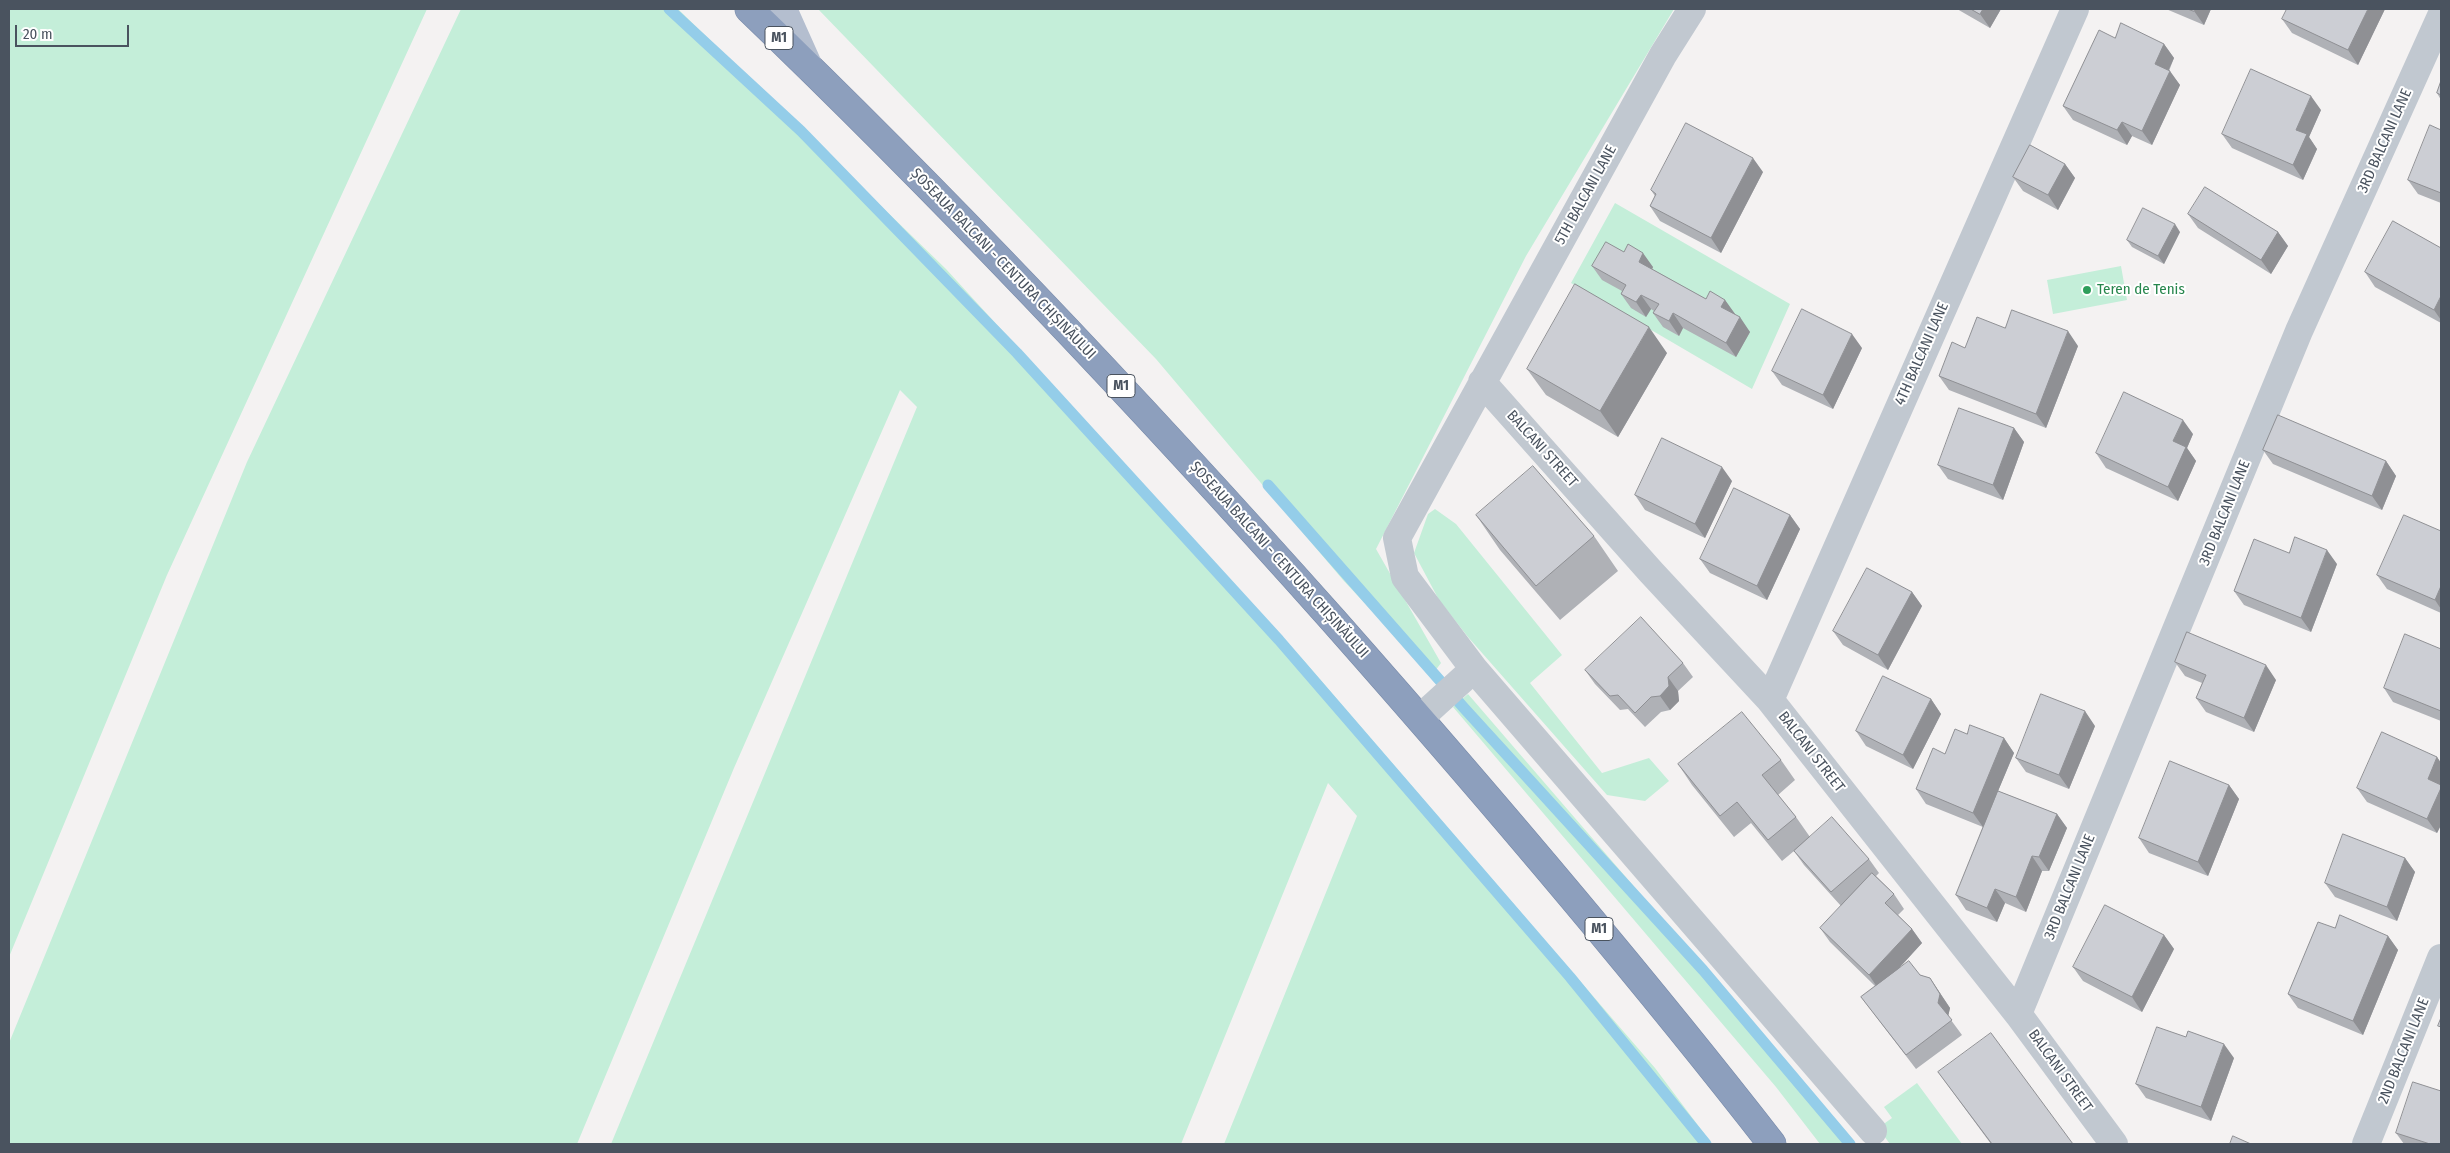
<!DOCTYPE html>
<html>
<head>
<meta charset="utf-8">
<style>
	body { margin:0 }
	#map { position:relative; width:2450px; height:1153px; overflow:hidden; background:#f4f2f2; font-family:"Fira Sans Condensed",sans-serif }
	canvas { display:block }
	.frame { position:absolute; inset:0; border:10px solid #4a535f; pointer-events:none }
	.scale { position:absolute; left:15px; top:25px; width:114px; height:22px; box-sizing:border-box; border:2px solid #4a535f; border-top:0; padding-left:6px; font-size:15px; line-height:18px; white-space:nowrap; color:#4a535f; -webkit-text-stroke:4px #fff; paint-order:stroke }
</style>
</head>
<body>
<div id="map">
<canvas width="2450" height="1153"></canvas>
<div class="frame"></div>
<div class="scale">20 m</div>
</div>
<script>
const c = document.querySelector('canvas').getContext('2d');
c.lineJoin = 'round';
function fillPath(path, color) { c.fillStyle = color; c.fill(path, 'evenodd'); }
function strokePath(path, color, width, dash) { c.strokeStyle = color; c.lineWidth = width; c.lineCap = dash ? 'butt' : 'round'; c.setLineDash(dash || []); c.stroke(path); }
function write(font, color, halo, rows, align = 'center') {
  c.font = font + ' "Fira Sans Condensed",sans-serif'; c.lineWidth = 4; c.setLineDash([]); c.textBaseline = 'middle'; c.strokeStyle = halo; c.fillStyle = color; for (const [text, x, y, turn = 0] of rows) {
    c.save(); c.translate(x, y); c.rotate((+turn || 0) * Math.PI / 180); c.textAlign = isNaN(turn) ? turn : align; if (halo) c.strokeText(text, 0, 0); c.fillText(text, 0, 0); c.restore();
  }
}
const green = new Path2D(`
	M 9,9 L 427,9 L 167,575 L 9,957 Z
	M 461,9 L 678,9 L 946,269 L 1305,662 L 1655,1068 L 1712,1144 L 1224,1144 L 1357,816 L 1328,783 L 1181,1144 L 611,1144 L 917,407 L 900,390 L 734,768 L 577,1144 L 9,1144 L 9,1043 L 247,462 Z
	M 818,9 L 1674,9 L 1526,256 L 1376,549 L 1441,663 L 1432,675 L 1343,580 L 1156,359 Z
	M 1615,203 L 1790,304 L 1752,389 L 1571,283 Z
	M 2121,266 L 2127,300 L 2053,314 L 2047,280 Z
	M 1435,509 L 1456,524 L 1562,655 L 1530,683 L 1602,773 L 1649,758 L 1669,781 L 1645,801 L 1607,795 L 1468,637 L 1439,600 L 1414,553 L 1428,514 Z
	M 1468,694 L 1856,1144 L 1820,1144 L 1776,1087 L 1453,707 Z
	M 1917,1083 L 1962,1144 L 1890,1144 L 1878,1128 L 1892,1118 L 1884,1107 Z`);
const stream = new Path2D(`
	M 669,9 L 801,131 L 1017,353 L 1279,640 L 1570,977 L 1706,1144
	M 1268,485 L 1464,708 L 1703,970 L 1850,1144`);
const minor = new Path2D(`
	M 1692,9 L 1663,55 L 1397,538 L 1405,577 L 1474,669 L 1873,1131
	M 1482,382 L 1651,572 L 1770,700 L 2018,1014 L 2114,1144
	M 1770,700 L 2075,9
	M 1420,718 L 1474,669
	M 2018,1014 L 2299,331 L 2441,16
	M 2366,1144 L 2441,958`);
const major = new Path2D(`
	M 783,9 L 809,67`);
const highway = new Path2D(`
	M 749,9 C 952,204 1145,409 1333,620 C 1484,791 1632,964 1772,1144`);
const wall = new Path2D(`
	M 1957,9 L 2001,9 L 1990,28 Z
	M 2166,9 L 2211,9 L 2204,25 Z
	M 2385,9 L 2358,65 L 2292,33 L 2282,19 Z
	M 2115,38 L 2164,44 L 2174,58 L 2169,71 L 2180,85 L 2152,145 L 2132,136 L 2127,145 L 2073,120 L 2063,106 Z
	M 2441,81 L 2441,100 L 2437,93 Z
	M 2321,110 L 2309,137 L 2317,149 L 2303,180 L 2232,148 L 2222,134 Z
	M 2441,130 L 2441,203 L 2418,194 L 2408,180 Z
	M 2065,164 L 2075,178 L 2058,210 L 2023,191 L 2013,177 Z
	M 1763,172 L 1721,253 L 1660,221 L 1650,206 L 1655,196 L 1651,190 Z
	M 2188,214 L 2278,232 L 2288,246 L 2271,274 L 2198,228 Z
	M 2180,232 L 2164,264 L 2132,247 L 2127,240 Z
	M 2441,248 L 2441,323 L 2375,287 L 2365,272 Z
	M 1624,252 L 1653,267 L 1652,269 L 1706,299 L 1725,300 L 1735,314 L 1735,315 L 1750,332 L 1736,357 L 1683,328 L 1679,336 L 1663,327 L 1653,313 L 1654,311 L 1651,309 L 1646,317 L 1631,308 L 1621,294 L 1622,291 L 1602,280 L 1592,266 Z
	M 2078,346 L 2046,428 L 1949,390 L 1939,376 L 1965,348 Z
	M 1862,348 L 1833,409 L 1782,385 L 1772,371 Z
	M 1667,353 L 1618,437 L 1546,395 L 1527,369 Z
	M 2014,428 L 2024,442 L 2003,500 L 1948,479 L 1938,465 Z
	M 2193,434 L 2187,448 L 2196,461 L 2178,501 L 2106,468 L 2096,453 Z
	M 2263,450 L 2386,461 L 2396,476 L 2382,510 L 2273,464 Z
	M 1732,481 L 1705,538 L 1645,510 L 1635,495 Z
	M 1476,515 L 1594,536 L 1618,571 L 1560,620 L 1500,550 Z
	M 1790,515 L 1800,529 L 1767,600 L 1710,573 L 1700,559 Z
	M 2441,531 L 2441,613 L 2387,589 L 2377,575 Z
	M 2337,564 L 2311,632 L 2244,605 L 2234,591 Z
	M 1912,592 L 1922,606 L 1888,670 L 1843,645 L 1833,631 Z
	M 2441,649 L 2441,721 L 2393,702 L 2384,688 Z
	M 2175,662 L 2276,680 L 2254,732 L 2206,712 L 2196,698 L 2202,683 L 2185,676 Z
	M 1683,663 L 1693,677 L 1678,691 L 1679,701 L 1670,710 L 1661,712 L 1645,727 L 1628,709 L 1620,710 L 1595,684 L 1585,670 Z
	M 1931,699 L 1941,714 L 1913,769 L 1866,746 L 1856,731 Z
	M 2095,726 L 2069,789 L 2026,772 L 2016,758 Z
	M 1967,734 L 2004,738 L 2014,753 L 1998,791 L 2057,814 L 2067,828 L 2049,871 L 2042,871 L 2026,912 L 2005,903 L 1997,922 L 1966,910 L 1956,895 L 1983,827 L 1926,804 L 1916,789 L 1945,754 Z
	M 2437,757 L 2441,763 L 2441,825 L 2437,833 L 2367,802 L 2357,788 Z
	M 1781,760 L 1795,780 L 1778,795 L 1796,817 L 1810,837 L 1869,859 L 1879,873 L 1876,876 L 1894,894 L 1904,909 L 1898,915 L 1912,929 L 1922,943 L 1900,967 L 1920,975 L 1930,978 L 1950,1008 L 1948,1016 L 1962,1035 L 1916,1069 L 1861,997 L 1875,986 L 1830,942 L 1820,928 L 1841,906 L 1804,865 L 1794,851 L 1782,861 L 1751,823 L 1734,837 L 1692,785 L 1678,764 Z
	M 2229,785 L 2239,799 L 2208,876 L 2149,853 L 2139,838 Z
	M 2405,858 L 2415,872 L 2397,921 L 2335,897 L 2325,883 Z
	M 2335,928 L 2388,936 L 2398,950 L 2363,1035 L 2298,1008 L 2288,994 Z
	M 2164,935 L 2174,949 L 2142,1012 L 2083,981 L 2073,967 Z
	M 2234,1058 L 2211,1121 L 2146,1098 L 2136,1084 Z
	M 1938,1072 L 2073,1144 L 1991,1144 Z
	M 2396,1133 L 2441,1144 L 2404,1144 Z`);
const shadedWall = new Path2D(`
	M 1983,9 L 2001,9 L 1990,28 L 1980,14 Z
	M 2195,9 L 2211,9 L 2204,25 L 2194,11 Z
	M 2368,9 L 2385,9 L 2358,65 L 2348,50 Z
	M 2164,44 L 2174,58 L 2165,78 L 2155,64 Z
	M 2170,71 L 2180,85 L 2152,145 L 2142,131 Z
	M 2311,96 L 2321,110 L 2309,137 L 2317,149 L 2303,180 L 2293,165 L 2296,130 Z
	M 2122,122 L 2132,136 L 2127,145 L 2117,130 Z
	M 1753,158 L 1763,172 L 1721,253 L 1711,238 Z
	M 2065,164 L 2075,178 L 2058,210 L 2048,195 Z
	M 2175,224 L 2180,232 L 2164,264 L 2158,256 Z
	M 2278,232 L 2288,246 L 2271,274 L 2261,260 Z
	M 1643,253 L 1653,267 L 1649,276 L 1639,262 Z
	M 1641,295 L 1651,309 L 1646,317 L 1636,302 Z
	M 2441,296 L 2441,320 L 2434,310 Z
	M 1725,300 L 1735,314 L 1731,321 L 1721,307 Z
	M 1673,313 L 1683,328 L 1679,336 L 1669,321 Z
	M 1740,317 L 1750,332 L 1736,357 L 1726,343 Z
	M 1649,327 L 1667,353 L 1618,437 L 1600,411 Z
	M 2068,331 L 2078,346 L 2046,428 L 2036,414 Z
	M 1852,334 L 1862,348 L 1833,409 L 1823,395 Z
	M 2183,420 L 2193,434 L 2187,448 L 2196,461 L 2178,501 L 2168,487 L 2173,441 Z
	M 2014,428 L 2024,442 L 2003,500 L 1993,485 Z
	M 2386,461 L 2396,476 L 2382,510 L 2372,496 Z
	M 1722,467 L 1732,481 L 1705,538 L 1695,524 Z
	M 1790,515 L 1800,529 L 1767,600 L 1757,586 Z
	M 2327,550 L 2337,564 L 2311,632 L 2301,618 Z
	M 2441,586 L 2441,609 L 2435,600 Z
	M 1912,592 L 1922,606 L 1888,670 L 1878,655 Z
	M 2266,665 L 2276,680 L 2254,732 L 2244,718 Z
	M 1668,677 L 1678,691 L 1679,701 L 1670,710 L 1660,696 Z
	M 1931,699 L 1941,714 L 1913,769 L 1903,755 Z
	M 2085,711 L 2095,726 L 2069,789 L 2059,775 Z
	M 2004,738 L 2014,753 L 1983,827 L 1973,813 Z
	M 2437,757 L 2441,763 L 2441,786 L 2428,779 Z
	M 2229,785 L 2239,799 L 2208,876 L 2198,862 Z
	M 2441,788 L 2441,825 L 2437,833 L 2427,819 Z
	M 2057,814 L 2067,828 L 2049,871 L 2039,857 Z
	M 2032,856 L 2042,871 L 2026,912 L 2016,897 Z
	M 2405,858 L 2415,872 L 2397,921 L 2387,907 Z
	M 1995,889 L 2005,903 L 1997,922 L 1987,908 Z
	M 1912,929 L 1922,943 L 1879,990 L 1869,975 Z
	M 2164,935 L 2174,949 L 2142,1012 L 2132,997 Z
	M 2388,936 L 2398,950 L 2363,1035 L 2353,1021 Z
	M 1930,978 L 1950,1008 L 1948,1017 L 1938,1003 Z
	M 2224,1044 L 2234,1058 L 2211,1121 L 2201,1107 Z`);
const building = new Path2D(`
	M 1971,9 L 1983,9 L 1980,14 Z
	M 2188,9 L 2195,9 L 2194,11 Z
	M 2287,9 L 2368,9 L 2348,50 L 2282,19 Z
	M 2121,23 L 2164,44 L 2155,64 L 2170,71 L 2142,131 L 2122,122 L 2117,130 L 2063,106 L 2099,30 L 2115,38 Z
	M 2251,69 L 2311,96 L 2296,130 L 2307,134 L 2293,165 L 2222,134 Z
	M 2441,81 L 2441,95 L 2437,93 Z
	M 1686,123 L 1753,158 L 1711,238 L 1650,206 L 1656,194 L 1651,190 Z
	M 2430,125 L 2441,130 L 2441,193 L 2408,180 Z
	M 2030,145 L 2065,164 L 2048,195 L 2013,177 Z
	M 2205,187 L 2278,232 L 2261,260 L 2188,214 Z
	M 2143,208 L 2175,224 L 2158,256 L 2127,240 Z
	M 2393,221 L 2441,248 L 2441,296 L 2434,310 L 2365,272 Z
	M 1606,242 L 1624,252 L 1628,244 L 1643,253 L 1639,262 L 1706,299 L 1710,291 L 1725,300 L 1721,307 L 1740,317 L 1726,343 L 1673,313 L 1669,321 L 1653,313 L 1659,304 L 1641,295 L 1636,302 L 1621,294 L 1626,285 L 1592,266 Z
	M 1575,284 L 1649,327 L 1600,411 L 1527,369 Z
	M 1802,309 L 1852,334 L 1823,395 L 1772,371 Z
	M 2012,310 L 2068,331 L 2036,414 L 1939,376 L 1952,342 L 1965,348 L 1977,317 L 2005,328 Z
	M 2124,392 L 2183,420 L 2173,441 L 2186,447 L 2168,487 L 2096,453 Z
	M 1959,408 L 2014,428 L 1993,485 L 1938,465 Z
	M 2278,415 L 2386,461 L 2372,496 L 2263,450 Z
	M 1662,438 L 1722,467 L 1695,524 L 1635,495 Z
	M 1533,466 L 1594,536 L 1536,586 L 1476,515 Z
	M 1734,488 L 1790,515 L 1757,586 L 1700,559 Z
	M 2404,515 L 2441,531 L 2441,586 L 2435,600 L 2377,575 Z
	M 2295,537 L 2327,550 L 2301,618 L 2234,591 L 2254,539 L 2289,553 Z
	M 1867,568 L 1912,592 L 1878,655 L 1833,631 Z
	M 1641,617 L 1683,663 L 1668,677 L 1669,686 L 1660,696 L 1651,697 L 1635,713 L 1618,695 L 1610,696 L 1585,670 Z
	M 2187,632 L 2266,665 L 2244,718 L 2196,698 L 2206,675 L 2175,662 Z
	M 2405,634 L 2441,649 L 2441,711 L 2384,688 Z
	M 1883,676 L 1931,699 L 1903,755 L 1856,731 Z
	M 2041,694 L 2085,711 L 2059,775 L 2016,758 Z
	M 1742,712 L 1781,760 L 1762,775 L 1796,817 L 1768,840 L 1737,802 L 1720,816 L 1678,764 Z
	M 1970,725 L 2004,738 L 1973,813 L 1916,789 L 1933,748 L 1945,754 L 1955,729 L 1967,734 Z
	M 2382,732 L 2437,757 L 2428,779 L 2441,785 L 2441,788 L 2427,819 L 2357,788 Z
	M 2170,761 L 2229,785 L 2198,862 L 2139,838 Z
	M 1998,791 L 2057,814 L 2039,857 L 2032,856 L 2016,897 L 1995,889 L 1987,908 L 1956,895 Z
	M 1832,817 L 1869,859 L 1831,892 L 1794,851 Z
	M 2343,834 L 2405,858 L 2387,907 L 2325,883 Z
	M 1872,873 L 1894,894 L 1885,903 L 1912,929 L 1869,975 L 1820,928 Z
	M 2105,905 L 2164,935 L 2132,997 L 2073,967 Z
	M 2340,915 L 2388,936 L 2353,1021 L 2288,994 L 2318,922 L 2335,928 Z
	M 1909,961 L 1920,975 L 1930,978 L 1940,994 L 1938,1003 L 1952,1020 L 1906,1055 L 1861,997 Z
	M 2441,1018 L 2441,1027 L 2438,1026 Z
	M 2157,1027 L 2186,1037 L 2188,1031 L 2224,1044 L 2201,1107 L 2136,1084 Z
	M 1991,1033 L 2073,1144 L 1992,1144 L 1938,1072 Z
	M 2413,1082 L 2441,1091 L 2441,1144 L 2430,1144 L 2396,1133 Z
	M 2233,1136 L 2251,1144 L 2230,1144 Z`);
const markers = [
	[2087,290,5,"#2e9e5b"]
];
const shields = [
	[779,38,28],
	[1121,386,28],
	[1599,929,28]
];
const shieldNames = [
	["M1",779,38],
	["M1",1121,386],
	["M1",1599,929]
];
const streetNames = [
	["3RD BALCANI LANE",2385,141,-66],
	["5TH BALCANI LANE",1586,195,-61],
	["ȘOSEAUA BALCANI - CENTURA CHIȘINĂULUI",1003,264,46],
	["4TH BALCANI LANE",1922,354,-66],
	["BALCANI STREET",1542,449,48],
	["3RD BALCANI LANE",2225,513,-68],
	["ȘOSEAUA BALCANI - CENTURA CHIȘINĂULUI",1279,560,48],
	["BALCANI STREET",1811,752,52],
	["3RD BALCANI LANE",2070,887,-68],
	["2ND BALCANI LANE",2404,1051,-68],
	["BALCANI STREET",2060,1071,54]
];
const leisureNames = [
	["Teren de Tenis",2097,290]
];
fillPath(green, '#c4eed9');
strokePath(stream, '#94cde9', 11);
strokePath(highway, '#788aa9', 29);
strokePath(minor, '#c1c8d0', 28);
strokePath(major, '#b4becf', 28);
strokePath(highway, '#8d9fbd', 28);
fillPath(wall, '#afb1b6');
fillPath(shadedWall, '#8f9094');
fillPath(building, '#ccced4');
strokePath(building, '#8f9094', 1);
for (const [x, y, r, color] of markers) { const dot = new Path2D(); dot.arc(x, y, r, 0, 2 * Math.PI); c.fillStyle = color; c.fill(dot); strokePath(dot, '#fff', 2); }
for (const [x, y, w] of shields) { const box = new Path2D(); box.roundRect(x - w / 2, y - 11.5, w, 23, 4); c.fillStyle = '#fff'; c.fill(box); strokePath(box, '#4a535f', 1); }
write('bold 14px', '#4a535f', null, shieldNames);
write('15px', '#4a535f', '#fff', streetNames);
write('15px', '#27864d', '#fff', leisureNames, 'left');
</script>
</body>
</html>
